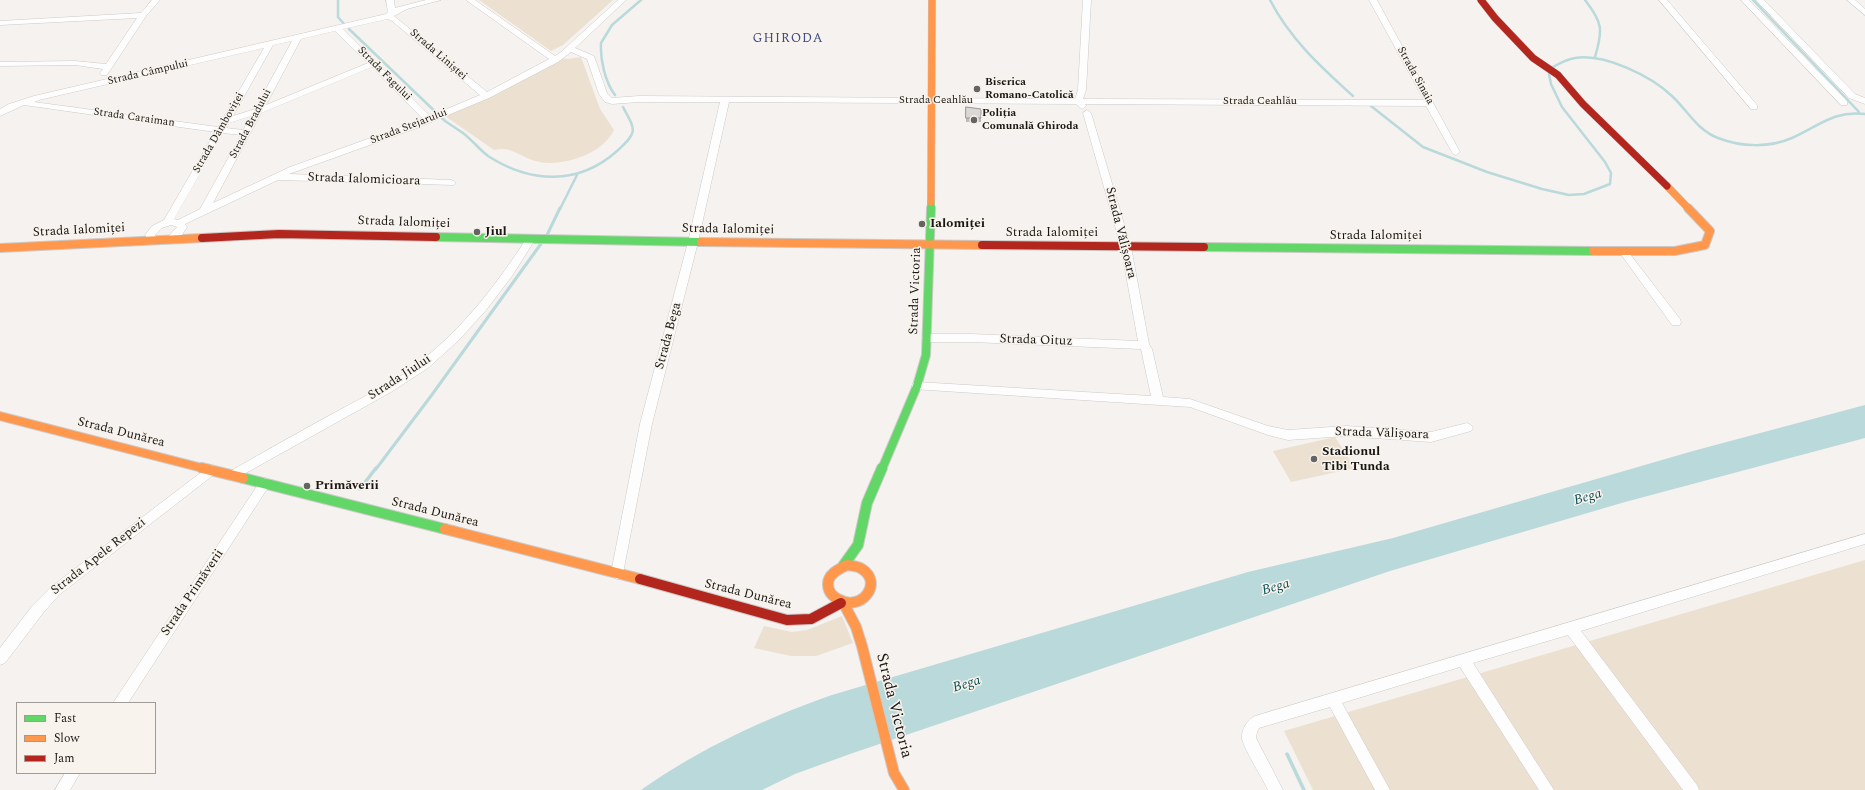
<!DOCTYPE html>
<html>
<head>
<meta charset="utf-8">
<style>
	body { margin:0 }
	#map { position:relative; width:1865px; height:790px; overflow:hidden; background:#f5f2ef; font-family:Spectral,serif }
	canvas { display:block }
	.legend { position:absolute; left:16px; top:702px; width:140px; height:72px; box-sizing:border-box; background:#f8f3ec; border:1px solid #9f9b96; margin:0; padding:5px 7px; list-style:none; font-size:12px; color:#191715 }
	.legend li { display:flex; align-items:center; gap:8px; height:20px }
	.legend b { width:20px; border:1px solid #9f9b96 }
</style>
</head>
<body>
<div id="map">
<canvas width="1865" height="790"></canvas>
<ul class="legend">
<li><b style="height:5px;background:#63d668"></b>Fast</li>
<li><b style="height:5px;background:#ff974d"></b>Slow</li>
<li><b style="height:5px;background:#b3261e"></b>Jam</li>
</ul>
</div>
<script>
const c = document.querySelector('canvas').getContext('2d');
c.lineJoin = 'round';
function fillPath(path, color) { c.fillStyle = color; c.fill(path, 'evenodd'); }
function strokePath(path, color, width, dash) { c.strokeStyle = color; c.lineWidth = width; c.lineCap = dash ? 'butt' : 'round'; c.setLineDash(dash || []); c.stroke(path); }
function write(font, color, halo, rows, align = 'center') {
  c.font = font + ' Spectral,serif'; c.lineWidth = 3; c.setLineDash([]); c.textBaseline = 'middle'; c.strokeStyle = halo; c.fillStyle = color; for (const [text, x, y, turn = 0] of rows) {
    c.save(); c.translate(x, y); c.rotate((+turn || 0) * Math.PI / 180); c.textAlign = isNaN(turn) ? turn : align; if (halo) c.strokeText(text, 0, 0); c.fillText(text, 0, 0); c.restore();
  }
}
const green = new Path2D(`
	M 479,0 L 613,0 L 563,45 L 551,51 Z
	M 581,57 L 600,109 L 614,130 C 602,155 561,168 535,161 C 519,156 511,146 494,150 L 445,116 L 561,58 L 567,59 Z
	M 1335,437 L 1355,468 L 1291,482 L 1273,451 Z
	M 1865,560 L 1865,790 L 1313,790 L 1284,731 Z
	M 842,616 L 853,643 L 816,656 L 791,656 L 754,648 L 764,626 L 792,632 L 807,630 Z`);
const water = new Path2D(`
	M 1865,405 L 1865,438 L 1625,502 L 1390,571 L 850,754 L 795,774 L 762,790 L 641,790 C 701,748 764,719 832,695 L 1248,572 L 1393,538 L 1693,451 Z`);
const streamFar2 = new Path2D(`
	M 338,0 L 338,17 L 344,24
	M 1270,0 C 1290,39 1321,67 1353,96
	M 1585,0 C 1603,23 1603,30 1595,57
	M 1753,0 L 1859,112
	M 349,29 L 445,121 C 451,125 457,129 463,133 C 472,140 479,149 488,156 C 530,183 578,186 617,151 C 638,132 636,131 623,107
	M 1553,67 C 1560,63 1567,59 1575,58 C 1604,53 1651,76 1672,96 C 1688,111 1697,130 1718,138 C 1741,147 1769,148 1792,138 C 1819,126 1834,110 1865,114
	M 615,95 C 605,82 600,59 601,43 L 612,25 L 641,0
	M 1371,106 L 1423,147 L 1487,172 L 1542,189 L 1569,195 L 1584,194 L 1610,184 L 1611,173 L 1605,162 L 1562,107 L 1551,84 L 1549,74
	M 560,209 L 577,175`);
const streamFar1 = new Path2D(`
	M 546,237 L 560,208
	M 376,469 L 431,396 L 543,241`);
const stream = new Path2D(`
	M 360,489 L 376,468
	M 1287,754 L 1304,790`);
const street = new Path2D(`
	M 152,0 L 160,0 L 146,16 L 107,75 L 101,75 L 100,73 L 103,69 L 75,65 L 0,66 L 0,62 L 75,61 L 106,64 L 137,18 L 0,25 L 0,21 L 141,13 Z
	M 386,0 L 394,0 L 395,8 L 426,0 L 441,0 L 407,9 L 394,16 L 487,92 L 549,59 L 466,0 L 475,0 L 555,56 L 561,52 L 618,0 L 626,0 L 575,48 L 594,56 L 607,93 L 612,98 L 639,96 L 1075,99 L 1078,90 L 1083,0 L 1091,0 L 1086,90 L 1083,99 L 1424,100 L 1369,0 L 1377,0 L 1460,152 L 1456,155 L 1453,154 L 1426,106 L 1085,104 L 1086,106 L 1082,109 L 1076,104 L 729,102 L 698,242 L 652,424 L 623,573 L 621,577 L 617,579 L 613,577 L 611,573 L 640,424 L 688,242 L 720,102 L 639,102 L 612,104 L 605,102 L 599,94 L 587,59 L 571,52 L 558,62 L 489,98 L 417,128 L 289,174 L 451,180 L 454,181 L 456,183 L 454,185 L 278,180 L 185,224 L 187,227 L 182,235 L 175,240 L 169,240 L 167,238 L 177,227 L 171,225 L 162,228 L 155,235 L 157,239 L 152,242 L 149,241 L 145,235 L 152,226 L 164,220 L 215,132 L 24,105 L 0,116 L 0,109 L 9,104 L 34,96 L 386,14 L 388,12 ZM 388,19 L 392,21 L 480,95 L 430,116 L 343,29 ZM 335,31 L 368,63 L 266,105 L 301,39 ZM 292,41 L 255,109 L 233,116 L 273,45 ZM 264,48 L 218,127 L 34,102 L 39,100 ZM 372,67 L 423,119 L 290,167 L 213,203 L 261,113 ZM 251,116 L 243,130 L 226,128 L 229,123 ZM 223,133 L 241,135 L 200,209 L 178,220 L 174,219 Z
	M 1659,0 L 1667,0 L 1757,105 L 1757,109 L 1751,109 Z
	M 1741,0 L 1749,0 L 1847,101 L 1847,105 L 1841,105 Z
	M 1756,0 L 1764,0 L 1855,94 L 1865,98 L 1865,104 L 1849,98 Z
	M 1847,0 L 1855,0 L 1865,9 L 1865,15 Z
	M 1087,110 L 1091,113 L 1131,247 L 1149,344 L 1152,349 L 1163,397 L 1190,399 L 1268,426 L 1288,430 L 1346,426 L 1431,432 L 1467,423 L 1471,425 L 1473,428 L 1471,431 L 1431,442 L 1346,436 L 1288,440 L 1268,435 L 1190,407 L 913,389 L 912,386 L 913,383 L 917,382 L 1151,396 L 1141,349 L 971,342 L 927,342 L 922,338 L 927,334 L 971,334 L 1138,341 L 1121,247 L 1083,113 Z
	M 531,235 L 536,238 L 512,276 L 487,309 L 459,340 L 428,368 L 391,392 L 237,478 L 233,480 L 229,478 L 227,475 L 229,472 C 267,450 306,428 345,407 C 371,393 398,380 420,362 C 464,327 498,283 528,236 Z
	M 1623,248 L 1626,249 L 1680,319 L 1681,322 L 1680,325 L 1672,325 L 1620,253 L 1618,251 L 1620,249 Z
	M 212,465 L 216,467 L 218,470 L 216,473 L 59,595 L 43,613 L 5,663 L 0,665 L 0,648 L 33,605 L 51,587 L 208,467 Z
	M 265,478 L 269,480 L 271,483 L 269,486 L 128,703 L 113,703 L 261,480 Z
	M 1865,534 L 1865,544 L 1581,631 L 1697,785 L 1699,790 L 1683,790 L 1568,635 L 1473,663 L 1554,790 L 1539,790 L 1460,667 L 1342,703 L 1390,790 L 1375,790 L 1330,707 L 1259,728 L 1257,732 L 1256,738 L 1283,790 L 1268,790 C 1263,779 1244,749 1242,739 C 1241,730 1247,720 1255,716 Z
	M 65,773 L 80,773 L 70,790 L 55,790 Z`);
const fastFar2 = new Path2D(`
	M 931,209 L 931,202`);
const fastFar1 = new Path2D(`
	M 436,237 L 701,242
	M 1204,247 L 1593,251
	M 882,469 L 917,386 L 926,355 L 931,208`);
const fast = new Path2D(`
	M 243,478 L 445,529
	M 843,566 L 858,545 L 867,503 L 882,468`);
const slowFar2 = new Path2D(`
	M 1667,186 L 1689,209
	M 931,202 L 932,0`);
const slowFar1 = new Path2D(`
	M 701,242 L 982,245
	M 0,248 L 202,238
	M 1593,251 L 1675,251 L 1705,245 L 1710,231 L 1688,208
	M 0,416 L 206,469`);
const slow = new Path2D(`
	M 202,468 L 243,478
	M 445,529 L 640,579
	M 847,565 C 852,566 858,566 862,569 C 884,583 861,613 838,599 C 832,596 828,591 828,584 C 828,574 839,569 847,565 Z
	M 844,604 L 856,627 L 862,646 L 894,773 L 904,790`);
const jamFar2 = new Path2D(`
	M 1481,0 L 1495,18 L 1533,58 L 1558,75 L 1583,104 L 1667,186`);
const jamFar1 = new Path2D(`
	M 202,238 L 279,234 L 436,237
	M 982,245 L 1204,247`);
const jam = new Path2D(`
	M 640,579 L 787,620 L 811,619 L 841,603`);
const wall = new Path2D(`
	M 966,107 L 981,109 L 981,122 L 966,122 Z`);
const building = new Path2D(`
	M 966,107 L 981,109 L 981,118 L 966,118 Z`);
const markers = [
	[977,89,4,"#666461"],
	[974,120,4,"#666461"],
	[922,224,4,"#666461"],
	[477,232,4,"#666461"],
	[1314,459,4,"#666461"],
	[307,486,4,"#666461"]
];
const farStreetnames = [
	["Strada Liniștei",438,55,41],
	["Strada Câmpului",148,73,-13],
	["Strada Fagului",384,74,45],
	["Strada Sinaia",1415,76,61],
	["Strada Ceahlău",936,101],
	["Strada Ceahlău",1260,102],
	["Strada Caraiman",134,118,8],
	["Strada Bradului",251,124,-62],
	["Strada Stejarului",409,127,-21],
	["Strada Dâmboviței",219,133,-60]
];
const farPoinames = [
	["Biserica",985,83],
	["Romano-Catolică",985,96],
	["Poliția",982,114],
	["Comunală Ghiroda",982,127]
];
const farQuarternames = [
	["GHIRODA",788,39]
];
const streetNames = [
	["Strada Ialomicioara",364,180,2],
	["Strada Ialomiței",404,223,2],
	["Strada Ialomiței",728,230,1],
	["Strada Ialomiței",79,231,-3],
	["Strada Ialomiței",1052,233],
	["Strada Vălișoara",1120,233,76],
	["Strada Ialomiței",1376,236],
	["Strada Victoria",916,291,-88],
	["Strada Bega",669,336,-75],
	["Strada Oituz",1036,341,2],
	["Strada Jiului",400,378,-33],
	["Strada Dunărea",121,433,14],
	["Strada Vălișoara",1382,434,2],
	["Strada Dunărea",435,513,14],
	["Strada Apele Repezi",99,557,-38],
	["Strada Primăverii",193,593,-56],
	["Strada Dunărea",748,595,14]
];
const poiNames = [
	["Ialomiței",930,224],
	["Jiul",485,232],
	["Stadionul",1322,452],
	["Tibi Tunda",1322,467],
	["Primăverii",315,486]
];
const waterNames = [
	["Bega",1588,498,-16],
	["Bega",1276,588,-16],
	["Bega",967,685,-17]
];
const nearStreetnames = [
	["Strada Victoria",893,706,76]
];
fillPath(green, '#ece1d0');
fillPath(water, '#bad9db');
strokePath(streamFar2, '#bad9db', 2.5);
strokePath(streamFar1, '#bad9db', 3);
strokePath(stream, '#bad9db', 3.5);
strokePath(street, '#cccac8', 1);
strokePath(fastFar2, '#cccac8', 8);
strokePath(fastFar1, '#cccac8', 10);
strokePath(fast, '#cccac8', 12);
strokePath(slowFar2, '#cccac8', 8);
strokePath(slowFar1, '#cccac8', 10);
strokePath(slow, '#cccac8', 12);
strokePath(jamFar2, '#cccac8', 8);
strokePath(jamFar1, '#cccac8', 10);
strokePath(jam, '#cccac8', 12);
fillPath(street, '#fefdfd');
strokePath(fastFar2, '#63d668', 7);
strokePath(fastFar1, '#63d668', 8);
strokePath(fast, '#63d668', 10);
strokePath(slowFar2, '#ff974d', 7);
strokePath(slowFar1, '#ff974d', 8);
strokePath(slow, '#ff974d', 10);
strokePath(jamFar2, '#b3261e', 7);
strokePath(jamFar1, '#b3261e', 8);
strokePath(jam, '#b3261e', 10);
fillPath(wall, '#bbbab8');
fillPath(building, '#dad8d6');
strokePath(building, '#999796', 1);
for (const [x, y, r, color] of markers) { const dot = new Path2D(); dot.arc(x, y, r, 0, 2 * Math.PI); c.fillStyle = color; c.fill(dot); strokePath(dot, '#f8f3ec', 1.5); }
write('11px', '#191715', '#f8f3ec', farStreetnames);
write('bold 11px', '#191715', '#f8f3ec', farPoinames, 'left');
c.letterSpacing = '1px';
write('13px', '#3d4a85', '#f8f3ec', farQuarternames);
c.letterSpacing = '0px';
write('13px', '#191715', '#f8f3ec', streetNames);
write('bold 13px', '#191715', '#f8f3ec', poiNames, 'left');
write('italic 14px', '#0c4e54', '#f8f3ec', waterNames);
write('16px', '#191715', '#f8f3ec', nearStreetnames);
</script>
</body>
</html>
